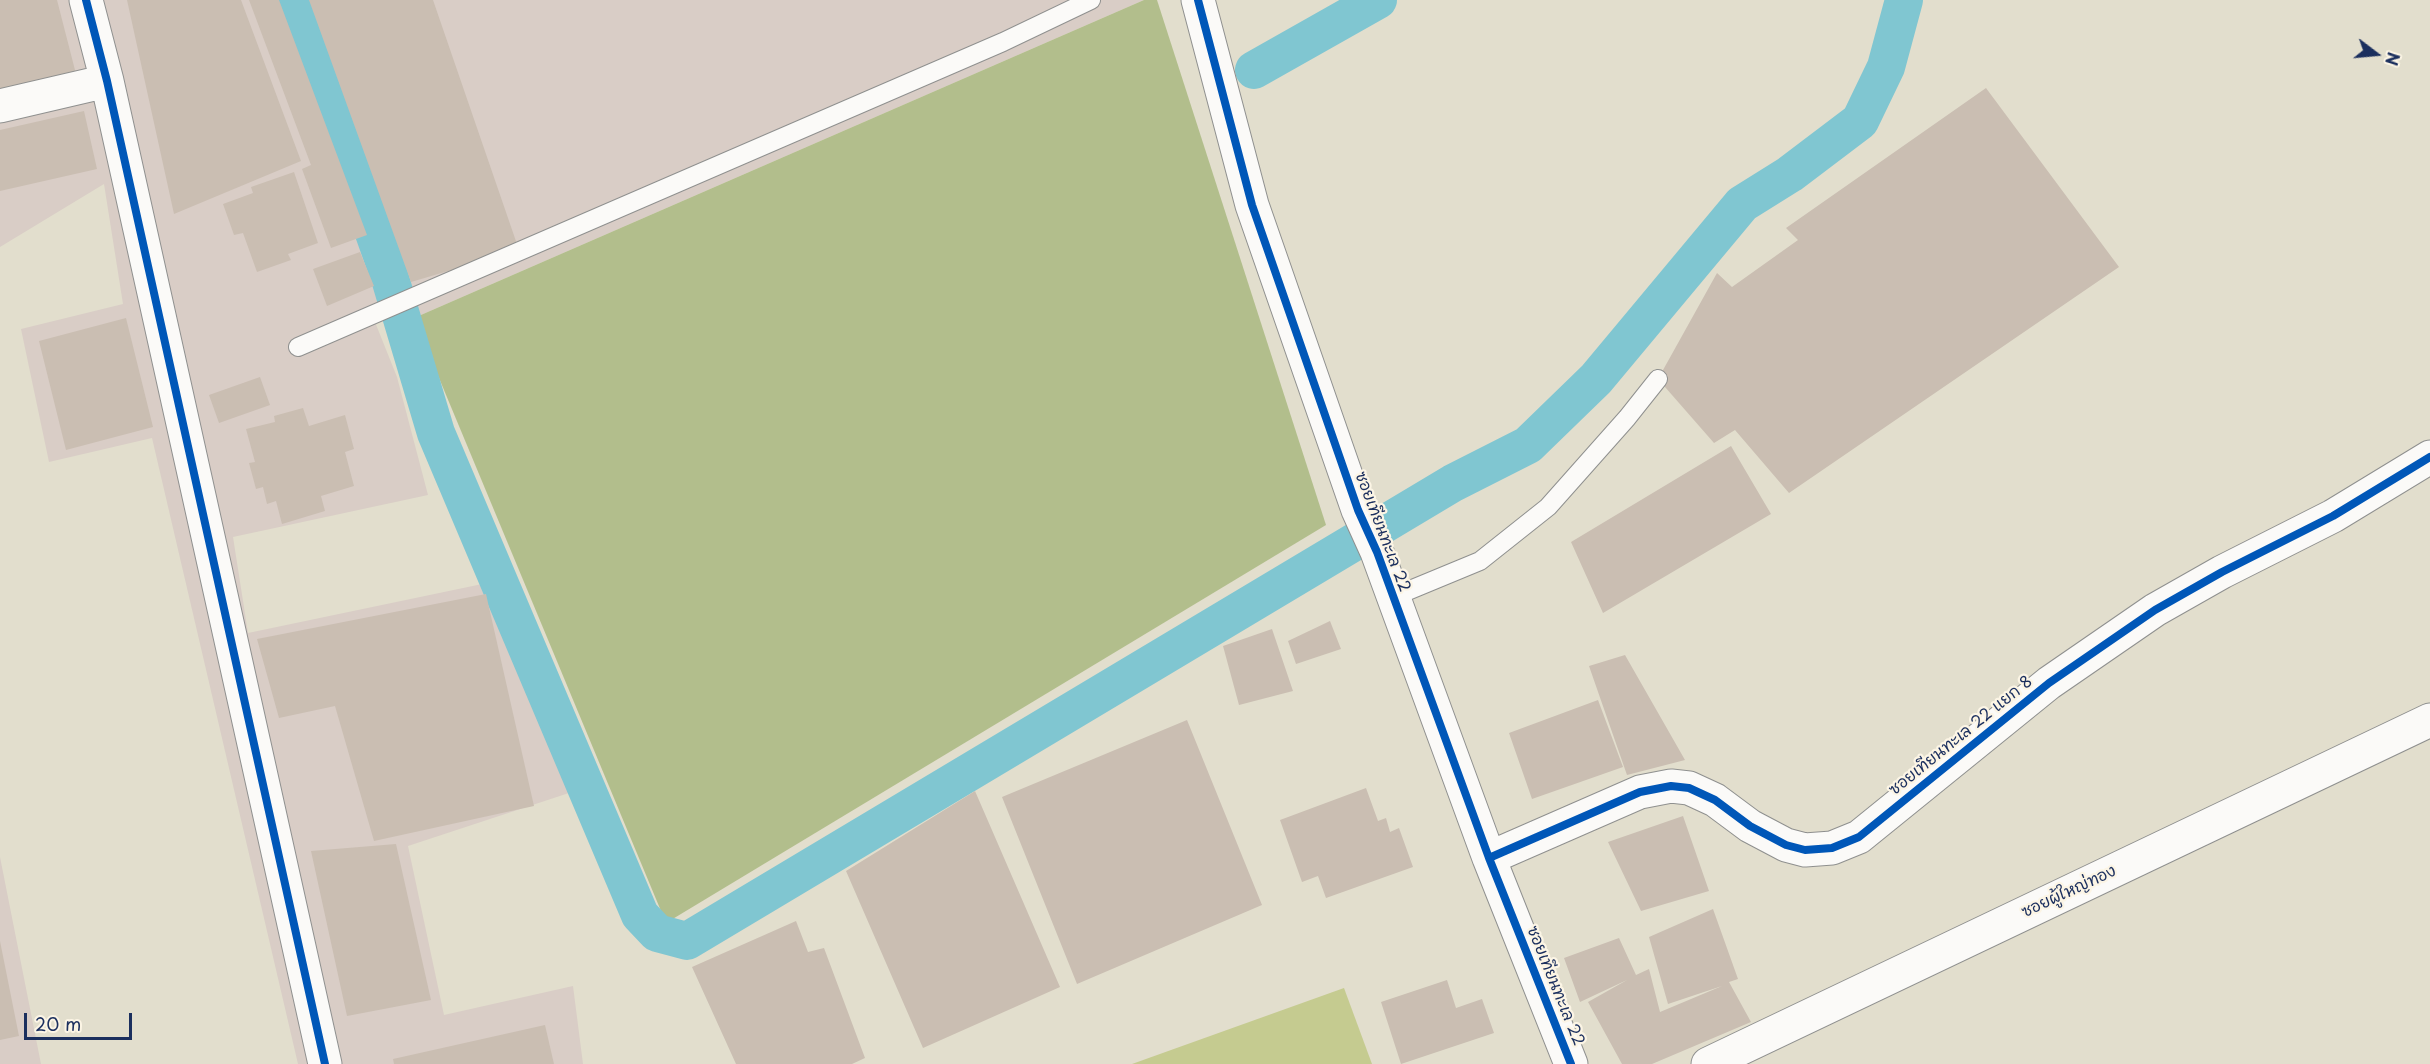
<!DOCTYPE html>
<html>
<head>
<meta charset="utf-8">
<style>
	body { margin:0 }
	#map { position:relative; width:2430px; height:1064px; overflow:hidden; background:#e2decd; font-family:"Playpen Sans",sans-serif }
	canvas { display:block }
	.north { position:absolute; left:2346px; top:24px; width:60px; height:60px; -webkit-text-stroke:4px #fcf5e5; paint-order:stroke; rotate:106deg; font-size:16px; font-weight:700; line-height:24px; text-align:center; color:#1b2f5e }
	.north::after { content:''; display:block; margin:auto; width:21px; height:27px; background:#1b2f5e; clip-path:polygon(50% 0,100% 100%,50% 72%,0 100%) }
	.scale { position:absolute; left:24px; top:1013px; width:108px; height:27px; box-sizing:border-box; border:3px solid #1b2f5e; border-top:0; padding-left:8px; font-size:18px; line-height:21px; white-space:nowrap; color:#1b2f5e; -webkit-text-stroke:4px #fcf5e5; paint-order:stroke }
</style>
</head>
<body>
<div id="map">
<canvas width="2430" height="1064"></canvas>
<div class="north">N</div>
<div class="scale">20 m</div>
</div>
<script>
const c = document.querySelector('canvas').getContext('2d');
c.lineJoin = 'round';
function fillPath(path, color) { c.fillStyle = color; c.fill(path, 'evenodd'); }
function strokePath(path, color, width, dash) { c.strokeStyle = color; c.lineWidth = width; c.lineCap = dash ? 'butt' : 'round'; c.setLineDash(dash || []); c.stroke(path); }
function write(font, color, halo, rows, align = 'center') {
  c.font = font + ' "Playpen Sans","Playpen Sans Thai",sans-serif'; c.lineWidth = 4.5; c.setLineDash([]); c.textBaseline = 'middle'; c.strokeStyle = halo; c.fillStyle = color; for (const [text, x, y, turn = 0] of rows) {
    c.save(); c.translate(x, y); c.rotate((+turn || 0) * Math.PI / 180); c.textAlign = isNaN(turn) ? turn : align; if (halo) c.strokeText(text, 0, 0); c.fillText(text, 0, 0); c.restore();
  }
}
const industrial = new Path2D(`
	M 0,0 L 1144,0 L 414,318 L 375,322 L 397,377 L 428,495 L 233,537 L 248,633 L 487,583 L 575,791 L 408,846 L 444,1015 L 573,986 L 583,1064 L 298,1064 L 152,438 L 49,462 L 21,329 L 123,304 L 104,184 L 0,247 Z
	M 0,857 L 41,1064 L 0,1064 Z`);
const green = new Path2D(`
	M 1344,988 L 1372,1064 L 1132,1064 Z`);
const forest = new Path2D(`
	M 1144,0 L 1157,0 L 1326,525 L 666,923 L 414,318 Z`);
const canal = new Path2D(`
	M 291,0 L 389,275 L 436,433 L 640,915 L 657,933 L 687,941 L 1453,483 L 1528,445 L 1596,379 L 1742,204 L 1790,174 L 1860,121 L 1886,67 L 1904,0
	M 1254,70 L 1378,0`);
const building = new Path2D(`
	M 0,0 L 57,0 L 76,74 L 0,93 Z
	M 127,0 L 241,0 L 301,161 L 174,214 Z
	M 249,0 L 279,0 L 367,235 L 331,248 L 302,169 L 311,165 Z
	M 309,0 L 433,0 L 519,250 L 411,282 Z
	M 1986,88 L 2119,267 L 1789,493 L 1735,430 L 1714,443 L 1658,379 L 1717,273 L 1732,287 L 1798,240 L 1786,228 Z
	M 84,111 L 97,169 L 0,191 L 0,130 Z
	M 294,172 L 318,243 L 288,254 L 291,260 L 257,272 L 243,233 L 234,235 L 223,204 L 253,193 L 251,187 Z
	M 360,252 L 374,286 L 327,306 L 313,269 Z
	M 126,318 L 153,427 L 66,450 L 39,341 Z
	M 260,377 L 270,405 L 219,423 L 209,395 Z
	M 303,408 L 309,426 L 345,415 L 354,449 L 345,452 L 354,486 L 321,496 L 325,511 L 282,524 L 276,501 L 267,504 L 263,487 L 256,489 L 249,463 L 255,462 L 246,429 L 275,422 L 274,416 Z
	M 1731,446 L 1771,514 L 1603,613 L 1571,542 Z
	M 486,594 L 534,806 L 374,841 L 335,706 L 279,718 L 257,639 Z
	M 1330,621 L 1341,649 L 1296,664 L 1288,641 Z
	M 1272,629 L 1293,691 L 1239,705 L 1223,646 Z
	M 1625,655 L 1685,760 L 1627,775 L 1589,666 Z
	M 1598,700 L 1623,767 L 1532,799 L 1509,733 Z
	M 1187,720 L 1262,905 L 1077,984 L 1002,797 Z
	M 1366,788 L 1378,821 L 1386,818 L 1390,832 L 1399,828 L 1413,867 L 1326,898 L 1318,876 L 1302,882 L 1280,820 Z
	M 975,791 L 1060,987 L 923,1048 L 846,871 Z
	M 1683,816 L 1709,891 L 1641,911 L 1608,842 Z
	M 396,844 L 431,1000 L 347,1016 L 311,851 Z
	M 1713,909 L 1738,979 L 1729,982 L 1751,1022 L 1652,1064 L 1622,1064 L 1588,1002 L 1627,980 L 1580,1002 L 1564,958 L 1619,938 L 1636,975 L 1649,969 L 1660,1012 L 1722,986 L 1668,1004 L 1649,937 Z
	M 796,921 L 808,952 L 824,948 L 865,1058 L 852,1064 L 736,1064 L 692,967 Z
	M 0,941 L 19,1036 L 0,1040 Z
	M 1447,980 L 1456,1008 L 1482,999 L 1494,1033 L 1401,1064 L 1381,1002 Z
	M 545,1025 L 554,1064 L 394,1064 L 393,1059 Z`);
const service = new Path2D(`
	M 298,347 L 1003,42 L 1091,0
	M 1393,597 L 1480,561 L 1548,507 L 1627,418 L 1658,379`);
const minor = new Path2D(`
	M 86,0 L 107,81 L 325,1064
	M 1198,0 L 1252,205 L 1358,510 L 1377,552 L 1489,858 L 1571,1064
	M 0,106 L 107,81
	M 1489,858 L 1640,792 L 1671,786 L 1689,788 L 1715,800 L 1750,826 L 1786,845 L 1805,850 L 1832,848 L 1859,837 L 2049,683 L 2155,610 L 2222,572 L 2333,516 L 2430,457
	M 1708,1064 L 2430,720`);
const cycleway = new Path2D(`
	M 86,0 L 107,81 L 325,1064
	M 1198,0 L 1252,205 L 1358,510 L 1377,552 L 1489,858 L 1571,1064
	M 1489,858 L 1640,792 L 1671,786 L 1689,788 L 1715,800 L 1750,826 L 1786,845 L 1805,850 L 1832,848 L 1859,837 L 2049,683 L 2155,610 L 2222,572 L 2333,516 L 2430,457`);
const streetNames = [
	["ซอยเทียนทะเล 22",1382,532,69],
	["ซอยเทียนทะเล 22 แยก 8",1961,736,-39],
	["ซอยผู้ใหญ่ทอง",2069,892,-25],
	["ซอยเทียนทะเล 22",1555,986,68]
];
fillPath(industrial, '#d9cdc6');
fillPath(green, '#c5cb90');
fillPath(forest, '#b2be8c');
strokePath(canal, '#80c6d1', 38);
fillPath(building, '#cabeb2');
strokePath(service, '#8f908f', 20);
strokePath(minor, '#8f908f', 35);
strokePath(service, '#fbfaf8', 18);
strokePath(minor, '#fbfaf8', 33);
strokePath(cycleway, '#0057b8', 8);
write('16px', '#1b2f5e', '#fcf5e5', streetNames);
</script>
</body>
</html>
